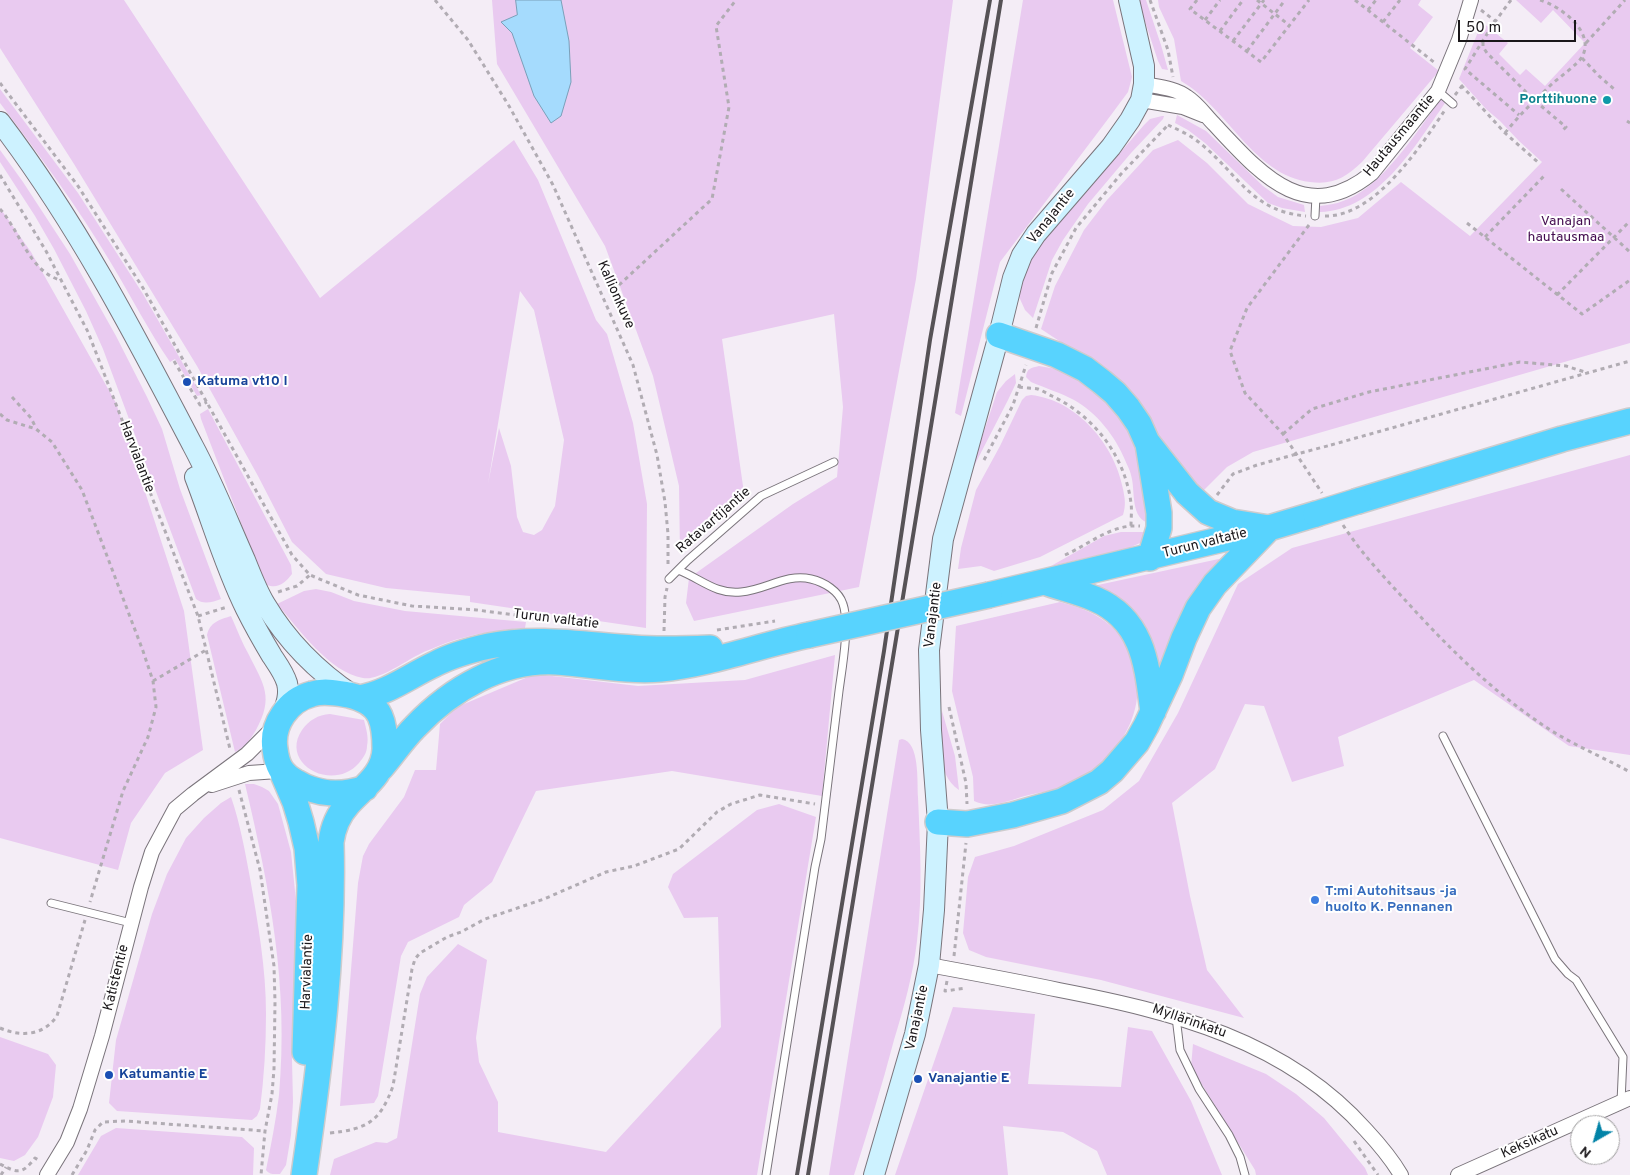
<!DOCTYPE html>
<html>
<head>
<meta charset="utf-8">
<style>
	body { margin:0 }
	#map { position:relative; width:1630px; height:1175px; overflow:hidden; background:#f4edf6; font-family:Overpass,sans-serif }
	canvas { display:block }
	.north { position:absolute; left:1570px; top:1115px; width:50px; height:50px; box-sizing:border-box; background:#fff; border:1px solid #a3a2a3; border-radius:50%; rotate:218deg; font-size:14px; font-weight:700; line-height:20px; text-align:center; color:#1a171a }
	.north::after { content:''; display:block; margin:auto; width:18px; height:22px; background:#0283a7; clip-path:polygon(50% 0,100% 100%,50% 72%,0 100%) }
	.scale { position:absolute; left:1458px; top:20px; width:118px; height:22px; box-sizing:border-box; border:2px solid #1a171a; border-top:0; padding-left:6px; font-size:15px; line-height:18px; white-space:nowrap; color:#1a171a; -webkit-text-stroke:4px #fff; paint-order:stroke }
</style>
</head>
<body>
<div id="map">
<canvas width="1630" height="1175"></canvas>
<div class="north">N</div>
<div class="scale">50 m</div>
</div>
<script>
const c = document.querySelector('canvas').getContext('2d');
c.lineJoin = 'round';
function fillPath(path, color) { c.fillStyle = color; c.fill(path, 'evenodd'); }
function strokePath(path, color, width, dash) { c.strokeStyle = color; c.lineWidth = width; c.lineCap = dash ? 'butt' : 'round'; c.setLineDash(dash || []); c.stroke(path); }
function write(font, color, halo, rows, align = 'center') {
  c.font = font + ' Overpass,sans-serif'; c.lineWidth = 4; c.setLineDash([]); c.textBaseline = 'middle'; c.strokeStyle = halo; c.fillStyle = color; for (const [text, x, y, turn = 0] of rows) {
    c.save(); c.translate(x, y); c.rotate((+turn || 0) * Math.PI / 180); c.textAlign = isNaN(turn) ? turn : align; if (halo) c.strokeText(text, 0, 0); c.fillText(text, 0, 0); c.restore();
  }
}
const green = new Path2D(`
	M 0,0 L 124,0 L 320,298 L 514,140 L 538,180 L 596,320 L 607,334 L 633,423 L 647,504 L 646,628 L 470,602 L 470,596 L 386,588 L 326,574 L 292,542 L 258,476 L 197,366 L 74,164 L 0,48 ZM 520,291 L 534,310 L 564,440 L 555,506 L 542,530 L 534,535 L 523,532 L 517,517 L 511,466 L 499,428 L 488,484 Z
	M 492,0 L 953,0 L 916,279 L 859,587 L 694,621 L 686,603 L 689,578 L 793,504 L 837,477 L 843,407 L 834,314 L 722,339 L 744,493 L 680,554 L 679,486 L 653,376 L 605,246 L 497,64 Z
	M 1023,0 L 1113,0 L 1132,77 L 1128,92 L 1111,115 L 1000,262 L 961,416 L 955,413 Z
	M 1138,0 L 1146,0 L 1161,45 L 1168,70 L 1162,69 L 1158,61 Z
	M 1158,0 L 1421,0 L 1418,5 L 1433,17 L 1410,48 L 1439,71 L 1362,162 C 1345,178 1333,185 1310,182 C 1253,175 1228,108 1181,81 L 1174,39 L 1159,7 Z
	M 1516,0 L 1630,0 L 1630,343 L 1253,452 L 1227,467 L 1200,494 L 1173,463 L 1126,385 L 1041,329 L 1055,286 L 1084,230 L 1107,200 L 1153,150 L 1178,140 L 1207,163 L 1248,204 L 1293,226 L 1321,227 L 1358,218 L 1401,182 L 1470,236 L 1542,162 L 1519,141 L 1500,121 L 1486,109 L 1459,79 L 1482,22 L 1508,43 L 1499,54 L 1520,75 L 1526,69 L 1545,86 L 1585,43 L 1553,10 L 1541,23 Z
	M 0,89 L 78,193 L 143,294 L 201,395 L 197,396 L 175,359 L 170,362 C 148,330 131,296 111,263 C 78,207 39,155 0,103 Z
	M 1441,99 L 1445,103 C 1416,145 1377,211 1320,212 L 1320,206 C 1327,205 1336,204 1343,201 C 1381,189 1417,131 1441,99 Z
	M 1177,115 L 1206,131 L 1263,186 L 1278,197 L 1304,205 L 1305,212 L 1282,208 L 1268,203 L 1205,143 L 1188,130 L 1175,123 Z
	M 1162,116 L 1164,116 L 1163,119 L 1131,153 L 1088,204 L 1063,240 L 1052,260 L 1033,318 L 1025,310 L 1020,299 L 1018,291 L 1031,256 L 1144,125 L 1150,119 Z
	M 0,150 L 23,182 L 70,254 L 116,336 L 147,397 L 162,429 L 180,489 L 221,599 C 213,602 203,605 196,599 L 103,349 L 86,311 L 54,249 L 35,216 L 0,162 Z
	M 0,208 L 31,252 L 116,403 L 184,611 L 203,750 L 165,773 L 131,823 L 118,870 L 0,838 Z
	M 1039,366 L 1063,370 L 1103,394 L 1134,435 L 1151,524 C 1129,519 1136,491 1131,475 C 1130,470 1127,465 1125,460 C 1115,436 1097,413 1074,400 C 1061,393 1045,388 1031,382 L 1026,377 C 1027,368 1031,368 1039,366 Z
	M 1015,374 L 1016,383 L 1008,400 L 970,474 L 997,392 L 1006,381 Z
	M 1031,395 C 1077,400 1115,445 1123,489 C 1125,499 1126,505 1123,515 L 1040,557 L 994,571 L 981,566 L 958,569 L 961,548 L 976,490 L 1000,446 L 1022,400 L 1026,396 Z
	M 208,409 L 291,565 L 292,574 C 285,583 278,589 267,585 L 246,536 L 201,419 L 200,414 Z
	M 1630,455 L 1630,755 L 1569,746 L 1474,680 L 1338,737 L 1344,766 L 1292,782 L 1264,706 L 1245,704 L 1215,769 L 1172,803 L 1190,896 L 1207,970 L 1244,1018 L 1101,980 L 986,957 L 969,950 L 963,933 L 968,877 L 975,857 L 1014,846 L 1103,810 L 1139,781 L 1178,713 L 1238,584 L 1292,548 Z
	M 1121,532 L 1147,532 L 1140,543 L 1129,548 L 1051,566 L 1104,536 Z
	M 1228,557 L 1159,678 L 1098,589 L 1098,585 Z
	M 316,589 L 331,592 L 354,601 L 405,611 L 526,622 L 525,628 C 497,630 472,634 446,643 C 437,647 427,650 418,655 C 404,662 378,681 363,678 C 330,673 298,628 277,604 L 304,591 Z
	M 1060,602 C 1084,608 1106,617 1121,637 C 1154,680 1135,739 1095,768 C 1088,773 1081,780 1073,784 C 1058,790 1041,792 1025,796 C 1008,801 990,809 974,801 L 973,777 L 952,691 L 956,626 Z
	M 231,616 C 237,629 242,643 249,655 C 264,685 274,697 256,730 C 250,740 245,747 235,752 L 207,635 C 210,622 219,620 231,616 Z
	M 835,655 L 822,796 L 672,771 L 536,791 L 492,882 L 464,905 L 459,917 L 408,942 L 401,956 L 378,1096 L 374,1103 L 340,1106 L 358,883 L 363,856 L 369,844 L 404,797 L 415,770 L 436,770 L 440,724 L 457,707 L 535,674 L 638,686 L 745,680 Z
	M 942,711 L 955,756 L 959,790 C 935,774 940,737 942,711 Z
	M 330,714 L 364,720 C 366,729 369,737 367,746 C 367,753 363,758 359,763 C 333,793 279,764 302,730 C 309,720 318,715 330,714 Z
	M 902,739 C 920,742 917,782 918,797 C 920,845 923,893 917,941 C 913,975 904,1007 894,1040 C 882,1086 868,1130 854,1175 L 829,1175 L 899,740 Z
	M 245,784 L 254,784 L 262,787 L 269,791 L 278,804 L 291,852 L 296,901 L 292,1060 L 293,1102 L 291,1135 L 286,1165 L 280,1174 C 274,1174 270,1175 266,1170 C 271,1145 276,1120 279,1095 C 289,987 270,889 245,784 Z
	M 231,797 C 240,823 245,851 250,878 C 258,923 266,969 266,1014 C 266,1046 264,1078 260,1109 L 257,1116 L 252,1120 L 117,1111 L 109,1103 L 116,1040 L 152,914 L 167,874 L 186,838 L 204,818 L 221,803 Z
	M 779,804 L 816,817 L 757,1175 L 330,1175 L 334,1159 L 376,1142 L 387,1143 L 397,1138 L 420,994 L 427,977 L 458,944 L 487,960 L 476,1038 L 479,1062 L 498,1102 L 498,1132 L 606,1152 L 721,1027 L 718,917 L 684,918 L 668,887 L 673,874 L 757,810 Z
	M 953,1007 L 1035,1014 L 1028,1084 L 1121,1087 L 1128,1027 L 1152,1031 L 1191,1101 L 1222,1175 L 1107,1175 L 1097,1151 L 1063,1132 L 1003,1126 L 1008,1175 L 895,1175 Z
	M 0,1037 L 48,1054 L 56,1065 L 53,1097 L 38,1137 L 25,1155 L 14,1161 L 0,1158 Z
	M 1193,1044 L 1266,1074 L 1296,1094 L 1324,1118 L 1365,1168 L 1368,1175 L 1256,1175 L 1255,1170 L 1191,1067 Z
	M 116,1128 L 242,1137 L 254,1148 L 253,1175 L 78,1175 L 101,1136 Z`);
const water = new Path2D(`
	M 516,0 L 561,0 L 569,41 L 571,82 L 561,116 L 551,123 L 534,96 L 512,33 L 501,22 L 517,15 Z`);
const path = new Path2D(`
	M 435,0 L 468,40 L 509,106 L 553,185 L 633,365 L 657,455 L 665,502 L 668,534 L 668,564
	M 1150,0 L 1168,50 L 1173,77
	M 1197,0 L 1190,9 L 1261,62 L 1309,0
	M 1257,0 L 1289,25
	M 1355,0 L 1435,63
	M 1511,0 L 1494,23 L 1465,69 L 1519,115
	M 1368,10 L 1376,0
	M 1481,10 L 1495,21
	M 1205,20 L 1220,0
	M 1383,22 L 1400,0
	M 1220,31 L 1243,0
	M 1233,41 L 1264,0
	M 1483,42 L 1483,47 L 1487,53 L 1534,100 L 1566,127 L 1561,132
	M 1586,43 L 1625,0
	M 1247,51 L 1285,0
	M 1582,58 L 1599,76 L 1614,89
	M 0,83 L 78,186 L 143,288 L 292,555 L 310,575 L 358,595 L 412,606 L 477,610 L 562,621
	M 1461,85 L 1505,133 L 1540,164
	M 1455,95 L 1462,86
	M 1627,121 L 1630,123
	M 1168,125 C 1179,130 1192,136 1201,144 C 1239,175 1251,211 1306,216
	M 1505,133 C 1520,114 1536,99 1553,83 C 1560,77 1578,64 1582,57 C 1596,32 1560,6 1540,0
	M 0,175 L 46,251 L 88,332 L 198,616 L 230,749
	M 1561,189 L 1630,252
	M 0,209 C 20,231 29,271 60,280
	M 1325,216 C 1375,217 1420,147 1445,110
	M 1467,223 L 1582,314 L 1630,280
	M 1309,225 L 1247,308 L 1230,351 L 1245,393 L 1283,434 L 1322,493
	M 1485,237 L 1545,175
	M 619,285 L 712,199 L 729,107 L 716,26 L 736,0
	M 1557,295 L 1630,221
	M 1036,328 L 1052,273 L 1076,228 L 1121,174 L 1168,125
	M 174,361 L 200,405 L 207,402
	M 1019,387 C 1025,388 1032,388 1038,389 C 1043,391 1048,394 1052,396 C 1094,416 1125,456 1131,503 C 1132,510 1131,518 1131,526
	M 12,397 L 31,418 L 36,428
	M 0,414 L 7,420 L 36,429 L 52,442 L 82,490 L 143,651 L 153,681 L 156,707 L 148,737 L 123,791 L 90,902
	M 1283,434 L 1312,409 L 1369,392 L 1520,362 L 1566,366 L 1588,373
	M 1331,445 L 1630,361
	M 984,460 L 1013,405 L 1026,365
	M 1217,495 L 1233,474 L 1257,465 L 1293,455
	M 1343,525 C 1361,553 1384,577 1406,601 C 1446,645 1488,687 1537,721 C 1566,742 1599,755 1630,772
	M 1065,555 C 1090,544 1111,524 1140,526
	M 278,592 L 297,586 L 310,575
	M 198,616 L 227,607
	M 717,630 L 775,621
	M 664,631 L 665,597 L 667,588
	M 153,681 L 206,650
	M 949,707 L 966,783 L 967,804
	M 239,790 L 260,870 L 274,966 L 275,1002 L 274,1069 L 272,1094 L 265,1131 L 261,1175
	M 954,956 L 966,843
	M 947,981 L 945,991 L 966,988
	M 0,1028 C 21,1037 43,1036 57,1016 L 85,920
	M 330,1133 C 367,1129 380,1122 393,1086 L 412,969 L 415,959 L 420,953 L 447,937 L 461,932 L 485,919 L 544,899 L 606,872 L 634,866 L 679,849 L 717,812 L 731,804 L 760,795 L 815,804
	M 1354,1141 L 1378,1175
	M 0,1164 C 17,1173 22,1175 35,1158 L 40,1161
	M 1,1175 L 6,1167
	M 72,1175 L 87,1150 L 95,1130 L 103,1122 L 125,1121 L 265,1131`);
const lane = new Path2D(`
	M 1438,91 L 1453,104
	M 1315,216 L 1316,196
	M 678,570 C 700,578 716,595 741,592 C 766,590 786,573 811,579 C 824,582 839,591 843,604 C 850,625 842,668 839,691 C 833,740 827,789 821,839 L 815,867 L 766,1175
	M 669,579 L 688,560 L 761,496 L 834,462
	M 1443,736 L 1555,959 L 1568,974 L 1576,980 L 1623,1057 L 1621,1102
	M 51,903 L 131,923
	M 1176,1017 L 1180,1050 L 1199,1089 L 1229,1135 L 1240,1157 L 1245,1175`);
const street = new Path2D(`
	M 1144,84 C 1159,87 1175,88 1187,97 C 1198,104 1205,115 1214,124 C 1260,173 1305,228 1372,173 L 1438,91 L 1459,40 L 1471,0
	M 1141,100 L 1183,107 L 1203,115
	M 212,785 L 249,773 L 278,771 L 282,772
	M 929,965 C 972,973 1016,981 1059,990 C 1173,1012 1286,1040 1366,1130 C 1379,1144 1391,1158 1401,1175
	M 47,1175 L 67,1142 L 80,1109 L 102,1036 L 141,887 L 152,852 L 175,809 L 193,794 L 247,754 L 275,726
	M 1458,1175 L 1630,1098`);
const secondary = new Path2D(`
	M 0,122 C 77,223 135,335 193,446 C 213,483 228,522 245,560 C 251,575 257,591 265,604 C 287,641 318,672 354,696
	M 195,477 C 212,521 225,567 246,609 C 254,625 263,641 272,656 C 278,665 284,673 287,683 C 290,695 286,705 282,716
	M 874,1175 L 915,1034 L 929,965 L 934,910 L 938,822 L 931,730 L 929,650 L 943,539 L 999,335 L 1013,278 L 1022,255 L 1036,234 L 1111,147 L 1130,120 L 1141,100 L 1144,84 L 1144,66 L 1129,0`);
const highway = new Path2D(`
	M 999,335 L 1057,355 L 1085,369 L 1102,382 L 1115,393 L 1128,408 L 1139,424 L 1147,442 L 1187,493 L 1208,512 L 1232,522 L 1269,528
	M 1148,444 L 1159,513 L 1159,528 L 1150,558
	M 1358,501 L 1562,439 L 1630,421
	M 1044,582 C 1061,588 1079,592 1095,599 C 1144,620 1147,666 1153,712
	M 989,595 L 1269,528 L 1316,514
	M 359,698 C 388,693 409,676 435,664 C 452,655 471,650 489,646 C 537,636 586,645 634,648 C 659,650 685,649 710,648
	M 381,768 C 393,754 403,739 415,727 C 451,689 502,659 556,662 C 590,664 626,672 661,669 C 712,664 760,645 809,635
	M 283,774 L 295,802 L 301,822 L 307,848 L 310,885 L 305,1052
	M 938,822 L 967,824 L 1013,815 L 1062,801 L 1099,782 L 1112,771 L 1137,742 L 1146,726 L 1170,675 L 1184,638 L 1198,608 L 1215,584 L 1269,528
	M 304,1175 C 320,1065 334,953 331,842 C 333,827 338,815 348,804 C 363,787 384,775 385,749 C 385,739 384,725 380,716 C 374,703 362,698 349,695 C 337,693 324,690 312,694 C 288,700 271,725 275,749 C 277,765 281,774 296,782 C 317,795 342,796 365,788`);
const rail = new Path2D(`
	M 797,1175 L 884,651 L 930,340 L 990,0
	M 808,1175 L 1001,0`);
const pathBridge = new Path2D(`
	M 1293,455 L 1331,445`);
const highwayBridge = new Path2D(`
	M 1316,514 L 1358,501
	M 809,635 L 989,595`);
const markers = [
	[1607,100,5,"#0f9aa8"],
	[187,382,5,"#1a4fb4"],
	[1315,900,5,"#3f7fe0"],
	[109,1075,5,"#1a4fb4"],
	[918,1079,5,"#1a4fb4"]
];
const cultureNames = [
	["Porttihuone",1597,100]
];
const streetNames = [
	["Hautausmaantie",1400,136,-50],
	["Vanajantie",1052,217,-51],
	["Kallionkuve",615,295,66],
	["Harvialantie",136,457,69],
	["Ratavartijantie",714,521,-41],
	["Turun valtatie",1205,544,-14],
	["Vanajantie",934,615,-83],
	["Turun valtatie",556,620,7],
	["Harvialantie",308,972,-88],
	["Katistentie",117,978,-76],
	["Vanajantie",918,1018,-78],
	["Myllärinkatu",1189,1022,19],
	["Keksikatu",1530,1143,-24]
];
const parkNames = [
	["Vanajan",1566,222],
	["hautausmaa",1566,238]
];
const transitNames = [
	["Katuma vt10 I",197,382],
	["Katumantie E",119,1075],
	["Vanajantie E",928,1079]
];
const shopNames = [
	["T:mi Autohitsaus -ja",1325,892],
	["huolto K. Pennanen",1325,908]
];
fillPath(green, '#e9caf0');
fillPath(water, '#a5dbfd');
strokePath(water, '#7ba0b9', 1);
strokePath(lane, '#7a747b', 9);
strokePath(street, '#7a747b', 16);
strokePath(secondary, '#7a747b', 22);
strokePath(highway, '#cdcccd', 28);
strokePath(path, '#b1acb3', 3, [4, 4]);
strokePath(lane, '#fff', 7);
strokePath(street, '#fff', 14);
strokePath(secondary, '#cdf2ff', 20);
strokePath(highway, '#58d3fe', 25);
strokePath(rail, '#565256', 4);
strokePath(highwayBridge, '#cdcccd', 28, []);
strokePath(pathBridge, '#b1acb3', 3, [4, 4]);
strokePath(highwayBridge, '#58d3fe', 25);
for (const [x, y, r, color] of markers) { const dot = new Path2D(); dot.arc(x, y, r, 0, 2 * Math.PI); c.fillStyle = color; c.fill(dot); strokePath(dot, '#fff', 2); }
write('bold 14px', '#0d838f', '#fff', cultureNames, 'right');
write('14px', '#1a171a', '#fff', streetNames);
write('14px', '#430b4f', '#fff', parkNames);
write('bold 14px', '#164399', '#fff', transitNames, 'left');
write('bold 14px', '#366cbe', '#fff', shopNames, 'left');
</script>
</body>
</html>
